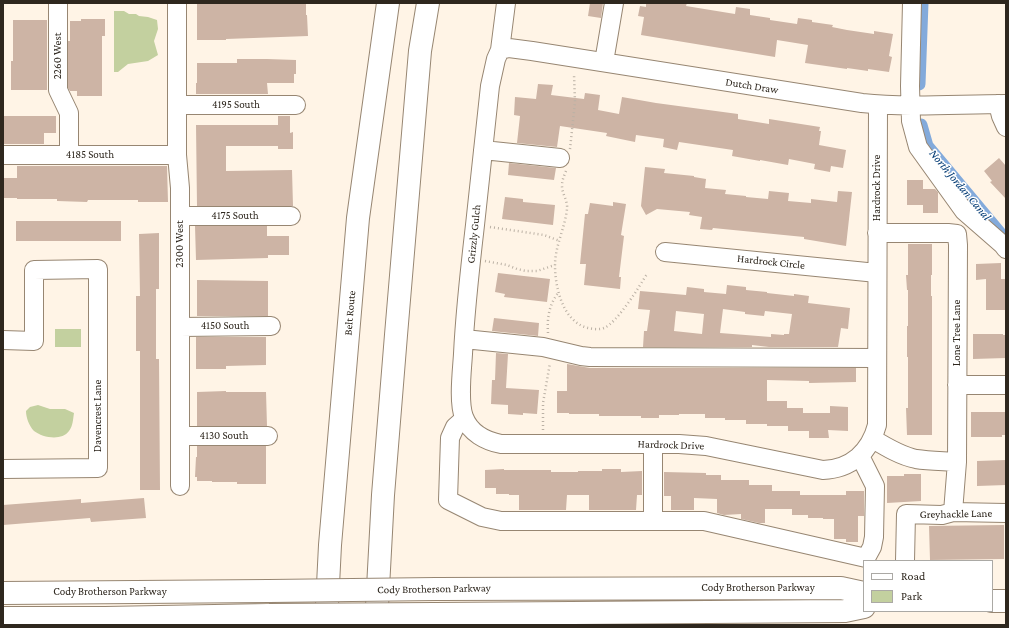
<!DOCTYPE html>
<html>
<head>
<meta charset="utf-8">
<style>
	body { margin:0 }
	#map { position:relative; width:1009px; height:628px; overflow:hidden; background:#fff4e6; font-family:"Crimson Pro",serif }
	canvas { display:block }
	.frame { position:absolute; inset:0; border:4px solid #2e271e; pointer-events:none }
	.legend { position:absolute; left:863px; top:560px; width:130px; height:52px; box-sizing:border-box; background:#fff; border:1px solid #aba9a5; margin:0; padding:5px 7px; list-style:none; font-size:12px; color:#2e271e }
	.legend li { display:flex; align-items:center; gap:8px; height:20px }
	.legend b { width:20px; border:1px solid #aba9a5 }
</style>
</head>
<body>
<div id="map">
<canvas width="1009" height="628"></canvas>
<div class="frame"></div>
<ul class="legend">
<li><b style="height:5px;background:#fff"></b>Road</li>
<li><b style="height:11px;background:#c3d09f"></b>Park</li>
</ul>
</div>
<script>
const c = document.querySelector('canvas').getContext('2d');
c.lineJoin = 'round';
function fillPath(path, color) { c.fillStyle = color; c.fill(path, 'evenodd'); }
function strokePath(path, color, width, dash) { c.strokeStyle = color; c.lineWidth = width; c.lineCap = dash ? 'butt' : 'round'; c.setLineDash(dash || []); c.stroke(path); }
function write(font, color, halo, rows, align = 'center') {
  c.font = font + ' "Crimson Pro",serif'; c.lineWidth = 3; c.setLineDash([]); c.textBaseline = 'middle'; c.strokeStyle = halo; c.fillStyle = color; for (const [text, x, y, turn = 0] of rows) {
    c.save(); c.translate(x, y); c.rotate((+turn || 0) * Math.PI / 180); c.textAlign = isNaN(turn) ? turn : align; if (halo) c.strokeText(text, 0, 0); c.fillText(text, 0, 0); c.restore();
  }
}
const green = new Path2D(`
	M 114,11 L 124,11 L 129,14 L 136,14 L 139,16 L 148,17 L 157,20 L 158,29 L 154,41 L 158,55 L 148,61 L 128,64 L 118,72 L 114,72 Z
	M 55,329 L 81,329 L 81,347 L 55,347 Z
	M 38,405 L 50,409 L 65,409 L 74,413 C 73,419 73,426 69,431 C 62,441 43,438 34,431 C 29,426 26,417 26,411 L 30,407 Z`);
const canal = new Path2D(`
	M 919,84 L 922,3
	M 921,125 L 927,146 L 1003,237`);
const building = new Path2D(`
	M 237,3 L 306,3 L 306,15 L 307,15 L 308,36 L 226,39 L 226,40 L 197,40 L 197,4 L 237,4 Z
	M 590,3 L 603,3 L 601,18 L 588,16 Z
	M 646,3 L 687,3 L 686,6 L 735,14 L 736,7 L 750,9 L 750,15 L 770,18 L 770,20 L 797,24 L 798,18 L 812,20 L 812,22 L 833,25 L 832,27 L 847,30 L 874,34 L 874,31 L 893,34 L 889,56 L 892,57 L 889,72 L 868,69 L 868,71 L 847,68 L 847,69 L 805,63 L 808,45 L 777,40 L 775,57 L 641,35 L 644,17 L 638,16 L 640,6 L 646,7 Z
	M 81,19 L 105,19 L 105,36 L 102,36 L 102,96 L 77,96 L 77,91 L 70,91 L 68,88 L 68,41 L 70,41 L 70,21 L 81,21 Z
	M 13,20 L 47,20 L 47,90 L 11,90 L 11,61 L 13,61 Z
	M 237,59 L 267,59 L 296,60 L 296,74 L 294,74 L 294,83 L 267,83 L 268,94 L 196,94 L 196,83 L 197,83 L 197,63 L 237,63 Z
	M 538,84 L 553,85 L 551,95 L 584,99 L 585,93 L 600,95 L 598,110 L 619,114 L 622,97 L 656,103 L 738,114 L 738,119 L 769,124 L 769,119 L 820,127 L 819,131 L 821,131 L 819,145 L 846,150 L 843,168 L 831,166 L 830,172 L 814,169 L 815,164 L 789,159 L 788,165 L 760,160 L 760,161 L 732,156 L 733,150 L 679,142 L 677,150 L 663,147 L 664,139 L 636,135 L 635,142 L 606,136 L 607,133 L 560,126 L 557,147 L 517,143 L 520,116 L 514,115 L 515,97 L 536,99 Z
	M 3,116 L 56,116 L 56,133 L 44,133 L 44,144 L 3,144 Z
	M 278,116 L 290,116 L 290,133 L 293,132 L 293,149 L 278,149 L 278,146 L 226,146 L 226,171 L 292,170 L 293,206 L 197,206 L 196,125 L 278,125 Z
	M 999,158 L 1006,166 L 1006,199 L 990,182 L 992,181 L 984,171 Z
	M 509,163 L 556,168 L 554,180 L 508,175 Z
	M 17,166 L 167,166 L 168,202 L 138,202 L 138,200 L 88,200 L 87,202 L 57,201 L 57,199 L 17,199 L 17,198 L 3,198 L 3,178 L 17,178 Z
	M 645,167 L 665,169 L 664,173 L 694,176 L 694,177 L 706,179 L 705,188 L 726,190 L 725,194 L 746,196 L 746,197 L 768,199 L 769,191 L 789,193 L 788,201 L 811,203 L 811,199 L 837,202 L 838,191 L 852,192 L 846,246 L 804,239 L 804,237 L 713,228 L 712,230 L 700,229 L 702,217 L 689,215 L 690,212 L 657,209 L 646,215 L 641,206 Z
	M 907,180 L 923,180 L 923,189 L 935,189 L 938,192 L 938,213 L 923,213 L 923,205 L 907,205 Z
	M 505,197 L 523,199 L 523,202 L 555,205 L 553,225 L 502,219 Z
	M 613,202 L 626,204 L 621,235 L 624,236 L 619,277 L 621,277 L 620,289 L 584,285 L 586,264 L 580,264 L 585,214 L 588,214 L 590,203 L 613,206 Z
	M 16,221 L 121,221 L 121,241 L 16,241 Z
	M 195,226 L 267,226 L 267,236 L 289,236 L 289,255 L 268,255 L 268,258 L 196,260 Z
	M 159,233 L 159,289 L 156,289 L 156,359 L 159,359 L 160,490 L 140,490 L 140,351 L 136,351 L 136,296 L 140,296 L 139,234 Z
	M 908,244 L 932,244 L 932,275 L 931,275 L 931,296 L 932,296 L 932,435 L 907,435 L 906,408 L 908,408 L 908,357 L 907,357 L 907,326 L 908,326 L 908,290 L 907,290 L 906,275 L 908,275 Z
	M 1001,263 L 1001,279 L 1006,279 L 1006,310 L 986,310 L 986,279 L 976,280 L 976,264 Z
	M 498,273 L 550,279 L 547,302 L 504,297 L 505,294 L 495,292 Z
	M 197,280 L 268,281 L 268,316 L 197,316 Z
	M 727,285 L 746,287 L 746,290 L 767,292 L 767,293 L 794,296 L 794,294 L 809,296 L 808,303 L 850,308 L 848,329 L 841,328 L 838,347 L 769,347 L 752,345 L 752,347 L 643,347 L 644,331 L 647,331 L 650,310 L 638,309 L 640,291 L 686,295 L 687,287 L 704,289 L 704,292 L 726,294 ZM 723,309 L 745,312 L 745,314 L 764,316 L 765,311 L 792,314 L 789,334 L 784,334 L 784,335 L 771,334 L 771,337 L 720,333 ZM 676,311 L 704,314 L 702,334 L 674,331 Z
	M 494,318 L 539,323 L 538,336 L 492,331 Z
	M 973,334 L 1003,334 L 1003,335 L 1006,335 L 1006,358 L 973,359 Z
	M 196,337 L 266,337 L 266,365 L 226,366 L 226,369 L 196,369 Z
	M 496,353 L 508,354 L 506,388 L 539,390 L 537,414 L 523,413 L 523,415 L 508,414 L 508,405 L 491,404 L 492,380 L 495,380 Z
	M 567,364 L 590,368 L 856,368 L 856,382 L 809,383 L 809,381 L 767,380 L 767,401 L 787,401 L 787,408 L 803,408 L 803,413 L 830,413 L 830,406 L 848,407 L 848,431 L 828,430 L 829,438 L 809,438 L 809,431 L 788,431 L 788,426 L 767,426 L 767,424 L 746,424 L 746,420 L 725,420 L 725,418 L 705,418 L 705,414 L 679,414 L 679,415 L 659,415 L 659,418 L 641,418 L 641,416 L 599,416 L 599,414 L 569,414 L 569,413 L 557,413 L 557,391 L 567,391 Z
	M 226,391 L 226,392 L 266,392 L 267,426 L 197,426 L 197,392 Z
	M 971,412 L 1006,412 L 1006,435 L 1002,435 L 1002,437 L 971,437 Z
	M 197,446 L 266,446 L 266,484 L 237,484 L 237,482 L 212,482 L 212,481 L 197,481 L 197,477 L 195,477 L 196,457 L 197,457 Z
	M 1006,460 L 1006,485 L 977,486 L 977,461 Z
	M 504,469 L 504,470 L 551,470 L 551,472 L 578,472 L 578,471 L 602,471 L 602,469 L 621,469 L 621,472 L 642,471 L 642,495 L 637,495 L 636,510 L 589,510 L 589,495 L 567,495 L 566,510 L 519,510 L 519,495 L 509,495 L 509,494 L 496,494 L 496,488 L 485,488 L 485,470 Z
	M 664,472 L 706,473 L 706,475 L 721,475 L 721,480 L 749,480 L 749,485 L 772,485 L 772,491 L 800,491 L 800,495 L 846,495 L 846,491 L 864,491 L 864,516 L 858,516 L 858,542 L 846,542 L 846,539 L 834,539 L 834,519 L 823,519 L 823,518 L 808,518 L 808,515 L 792,515 L 792,509 L 765,509 L 765,523 L 759,523 L 741,519 L 741,514 L 724,515 L 717,513 L 717,499 L 694,498 L 694,510 L 671,510 L 671,496 L 664,496 Z
	M 904,474 L 921,474 L 921,501 L 887,503 L 887,476 L 904,476 Z
	M 144,498 L 146,518 L 91,522 L 90,518 L 3,525 L 3,505 L 81,499 L 81,503 Z
	M 1004,525 L 1004,559 L 930,560 L 929,526 Z`);
const path = new Path2D(`
	M 570,149 L 575,102 L 574,74
	M 566,171 C 564,176 562,180 562,186 C 562,194 568,201 567,209 C 565,228 555,246 555,265 C 555,288 563,322 588,328 C 593,329 599,330 604,328 C 617,323 639,287 647,274
	M 490,227 L 544,235 L 560,241
	M 485,261 L 507,265 L 517,269 L 526,271 L 537,271 L 555,265
	M 548,333 C 547,318 549,305 558,293
	M 543,430 L 543,403 L 550,363`);
const minor = new Path2D(`
	M 58,3 L 58,90 L 69,113 L 69,155
	M 177,3 L 177,155 L 180,188 L 180,486
	M 506,3 L 500,50 L 496,59 L 490,86 C 485,132 480,178 475,225 C 470,268 465,311 463,354 C 462,371 458,402 464,417 C 470,433 486,441 501,444 L 679,444 L 706,446 L 823,470 C 851,469 870,452 877,425 L 878,105
	M 912,3 L 910,86 L 911,121 L 918,147 L 964,211 L 1003,245 L 1006,249
	M 500,50 L 509,48 L 532,51 L 862,103 C 910,108 958,104 1006,104
	M 604,62 L 614,3
	M 998,104 L 1001,116 L 1006,127
	M 177,105 L 296,105
	M 483,150 L 560,158
	M 3,155 L 177,155
	M 180,216 L 291,216
	M 877,233 L 948,233 L 957,234 L 958,245 L 957,462 L 953,512
	M 665,252 L 877,273
	M 180,327 L 271,326
	M 464,339 L 543,347 L 581,356 L 590,357 L 877,358
	M 3,340 L 34,341 L 34,270 L 98,269 L 98,468 L 3,469
	M 957,385 L 1006,385
	M 464,419 L 455,427 L 450,438 L 448,500 L 482,517 L 501,521 L 704,521 L 866,558 L 872,547 L 874,537 L 875,486 L 860,456
	M 180,436 L 268,436
	M 873,439 C 886,447 901,456 916,459 C 929,461 943,461 957,462
	M 653,444 L 653,521
	M 905,561 L 906,514 L 942,515 L 953,512 L 1006,513`);
const major = new Path2D(`
	M 436,589 L 841,588 L 864,593
	M 3,593 L 269,591
	M 992,601 L 1006,601
	M 435,614 L 845,611 L 864,607
	M 3,618 L 105,618 L 269,615`);
const highway = new Path2D(`
	M 326,625 L 330,545 L 358,218 L 388,3
	M 376,625 L 383,495 L 396,335 L 420,51 L 428,3`);
const majorBridge = new Path2D(`
	M 269,591 L 436,589
	M 269,615 L 435,614`);
const streetNames = [
	["2260 West",58,56,-90],
	["Dutch Draw",752,86,9],
	["4195 South",236,105],
	["4185 South",90,155],
	["Hardrock Drive",877,188,-90],
	["4175 South",235,216],
	["Grizzly Gulch",474,234,-84],
	["2300 West",180,244,-90],
	["Hardrock Circle",771,262,6],
	["Belt Route",350,313,-85],
	["4150 South",225,326],
	["Lone Tree Lane",957,333,-90],
	["Davencrest Lane",98,416,-90],
	["4130 South",224,436],
	["Hardrock Drive",671,445,2],
	["Greyhackle Lane",956,514,-1],
	["Cody Brotherson Parkway",758,588],
	["Cody Brotherson Parkway",434,589,-1],
	["Cody Brotherson Parkway",110,592]
];
const waterNames = [
	["North Jordan Canal",960,185,50]
];
fillPath(green, '#c3d09f');
strokePath(canal, '#83aadb', 13);
fillPath(building, '#cdb4a5');
strokePath(minor, '#978672', 20);
strokePath(major, '#978672', 24);
strokePath(highway, '#978672', 24);
strokePath(path, '#bbb1a5', 2.5, [1, 3]);
strokePath(minor, '#fff', 18);
strokePath(major, '#fff', 22);
strokePath(highway, '#fff', 22);
strokePath(majorBridge, '#978672', 24, []);
strokePath(majorBridge, '#fff', 22);
write('11px', '#2e271e', '#fff', streetNames);
write('italic 12px', '#023a74', '#fff', waterNames);
</script>
</body>
</html>
